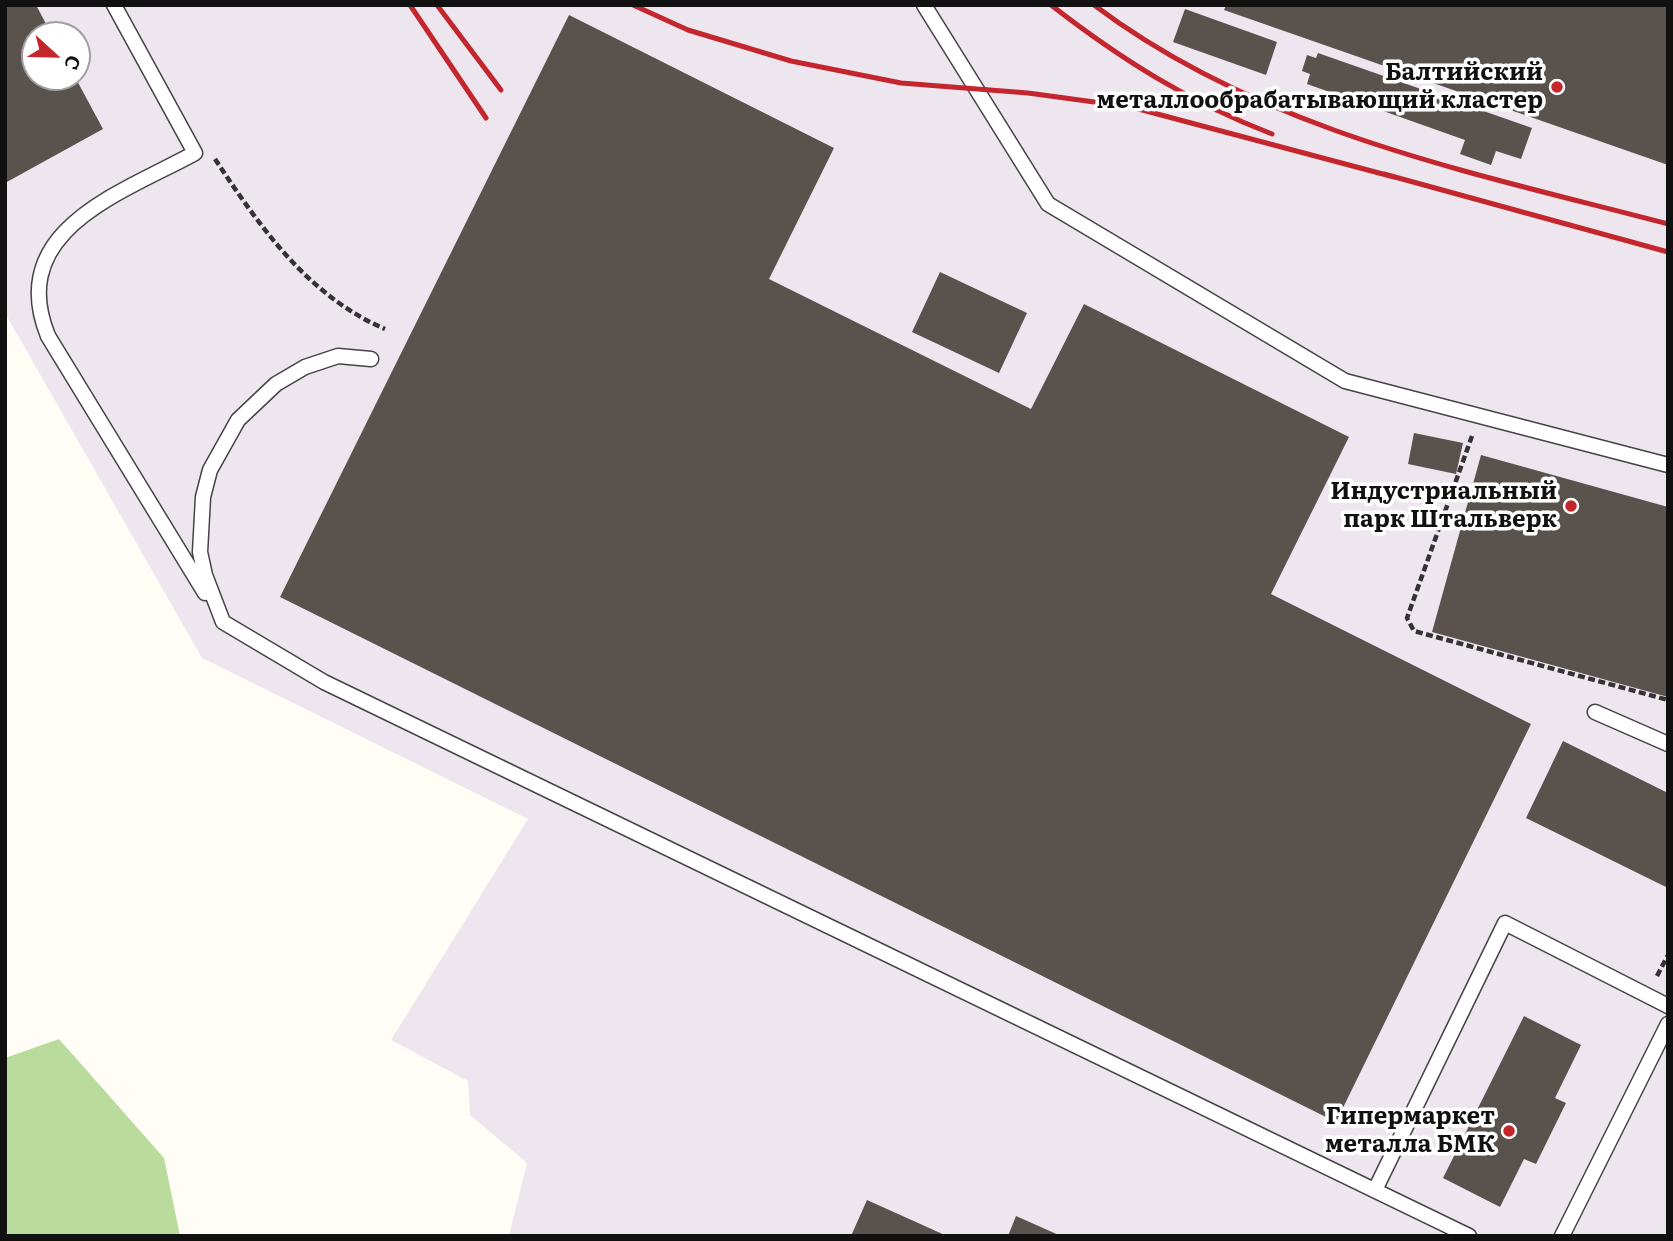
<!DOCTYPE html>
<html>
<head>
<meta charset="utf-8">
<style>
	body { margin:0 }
	#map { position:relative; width:1673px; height:1241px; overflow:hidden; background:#fffdf5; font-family:Literata,serif }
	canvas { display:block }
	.frame { position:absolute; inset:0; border:7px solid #111; pointer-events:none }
	.north { position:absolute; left:21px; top:21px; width:70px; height:70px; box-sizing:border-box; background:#fff; border:2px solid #a0a0a0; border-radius:50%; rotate:112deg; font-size:19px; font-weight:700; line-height:28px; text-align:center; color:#111 }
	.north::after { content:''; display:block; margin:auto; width:24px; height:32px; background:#c4262e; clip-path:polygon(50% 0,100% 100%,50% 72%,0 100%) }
</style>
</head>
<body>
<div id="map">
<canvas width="1673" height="1241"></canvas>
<div class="frame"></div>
<div class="north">С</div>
</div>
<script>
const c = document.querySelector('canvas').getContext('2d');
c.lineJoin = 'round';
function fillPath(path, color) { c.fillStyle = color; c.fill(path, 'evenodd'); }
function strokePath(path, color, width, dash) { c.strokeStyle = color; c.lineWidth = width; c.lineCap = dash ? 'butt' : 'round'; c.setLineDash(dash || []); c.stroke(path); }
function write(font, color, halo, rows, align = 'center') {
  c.font = font + ' Literata,serif'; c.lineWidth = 7; c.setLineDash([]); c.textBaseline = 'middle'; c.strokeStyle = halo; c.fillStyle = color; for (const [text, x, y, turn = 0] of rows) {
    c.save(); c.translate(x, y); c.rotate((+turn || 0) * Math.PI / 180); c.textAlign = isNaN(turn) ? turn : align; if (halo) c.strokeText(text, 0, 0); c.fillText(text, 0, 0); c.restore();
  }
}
const industrial = new Path2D(`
	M 5,5 L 1668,5 L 1668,1236 L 509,1236 L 527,1163 L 470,1115 L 468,1081 L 391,1040 L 528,819 L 202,658 L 5,313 ZM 35,35 L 77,35 L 77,77 L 35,77 Z`);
const forest = new Path2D(`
	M 59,1039 L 164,1158 L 180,1236 L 5,1236 L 5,1058 Z`);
const building = new Path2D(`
	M 5,5 L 36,5 L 52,35 L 35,35 L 35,77 L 75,77 L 103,129 L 5,183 Z
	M 1226,5 L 1668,5 L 1668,165 L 1224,10 Z
	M 1185,9 L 1277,42 L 1266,75 L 1173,42 Z
	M 569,15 L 834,148 L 769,279 L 1031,409 L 1084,304 L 1349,437 L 1271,594 L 1531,724 L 1336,1122 L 280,597 Z
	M 1318,53 L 1532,128 L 1521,159 L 1496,151 L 1491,165 L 1460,154 L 1465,140 L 1307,84 L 1310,74 L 1302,71 L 1307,55 L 1316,58 Z
	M 940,272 L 1027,313 L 999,373 L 912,332 Z
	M 1414,433 L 1463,443 L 1456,474 L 1408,464 Z
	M 1481,455 L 1668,507 L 1668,697 L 1432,632 Z
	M 1563,741 L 1668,793 L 1668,888 L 1526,818 Z
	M 1524,1016 L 1581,1045 L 1555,1098 L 1566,1103 L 1536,1164 L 1524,1159 L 1500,1207 L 1443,1178 Z
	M 867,1200 L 947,1236 L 851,1236 Z
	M 1016,1216 L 1061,1236 L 1008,1236 Z`);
const path = new Path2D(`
	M 215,159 C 260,227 308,296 385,329
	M 1472,436 L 1407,618 L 1414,631 L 1668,700
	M 1657,976 L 1668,955`);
const lane = new Path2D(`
	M 114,5 L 195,153 C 122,193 5,230 48,336 L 205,593
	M 924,5 L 1048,204 L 1345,381 L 1668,465
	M 371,359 L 338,356 L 305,367 L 276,384 L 238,420 L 210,470 L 203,497 L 200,552 L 205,575 L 223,622 L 324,682 L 1469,1236
	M 1595,712 L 1668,744
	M 1375,1190 L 1505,923 L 1668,1006
	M 1562,1236 L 1668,1024`);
const rail = new Path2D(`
	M 410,5 L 486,118
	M 437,5 L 501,90
	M 633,5 L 688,30 L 791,61 L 901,83 L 1028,93 L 1131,107 L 1394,177
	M 1051,5 C 1122,60 1189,102 1272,134
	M 1094,5 C 1261,131 1470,172 1668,224
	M 1384,174 L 1668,252`);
const markers = [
	[1557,87,7,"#c4262e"],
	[1571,506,7,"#c4262e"],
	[1509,1131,7,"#c4262e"]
];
const poiNames = [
	["Балтийский",1543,73],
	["металлообрабатывающий кластер",1543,101],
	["Индустриальный",1557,492],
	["парк Штальверк",1557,520],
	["Гипермаркет",1495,1117],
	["металла БМК",1495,1145]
];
fillPath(industrial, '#eee6ef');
fillPath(forest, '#b9dc9c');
fillPath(building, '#5a524d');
strokePath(lane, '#444', 17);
strokePath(path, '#333', 4.5, [7, 3.5]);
strokePath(lane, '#fff', 14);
strokePath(rail, '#c4262e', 5);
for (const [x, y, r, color] of markers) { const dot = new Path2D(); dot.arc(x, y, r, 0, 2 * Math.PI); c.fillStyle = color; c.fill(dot); strokePath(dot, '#fff', 2.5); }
write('bold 24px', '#111', '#fff', poiNames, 'right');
</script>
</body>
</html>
